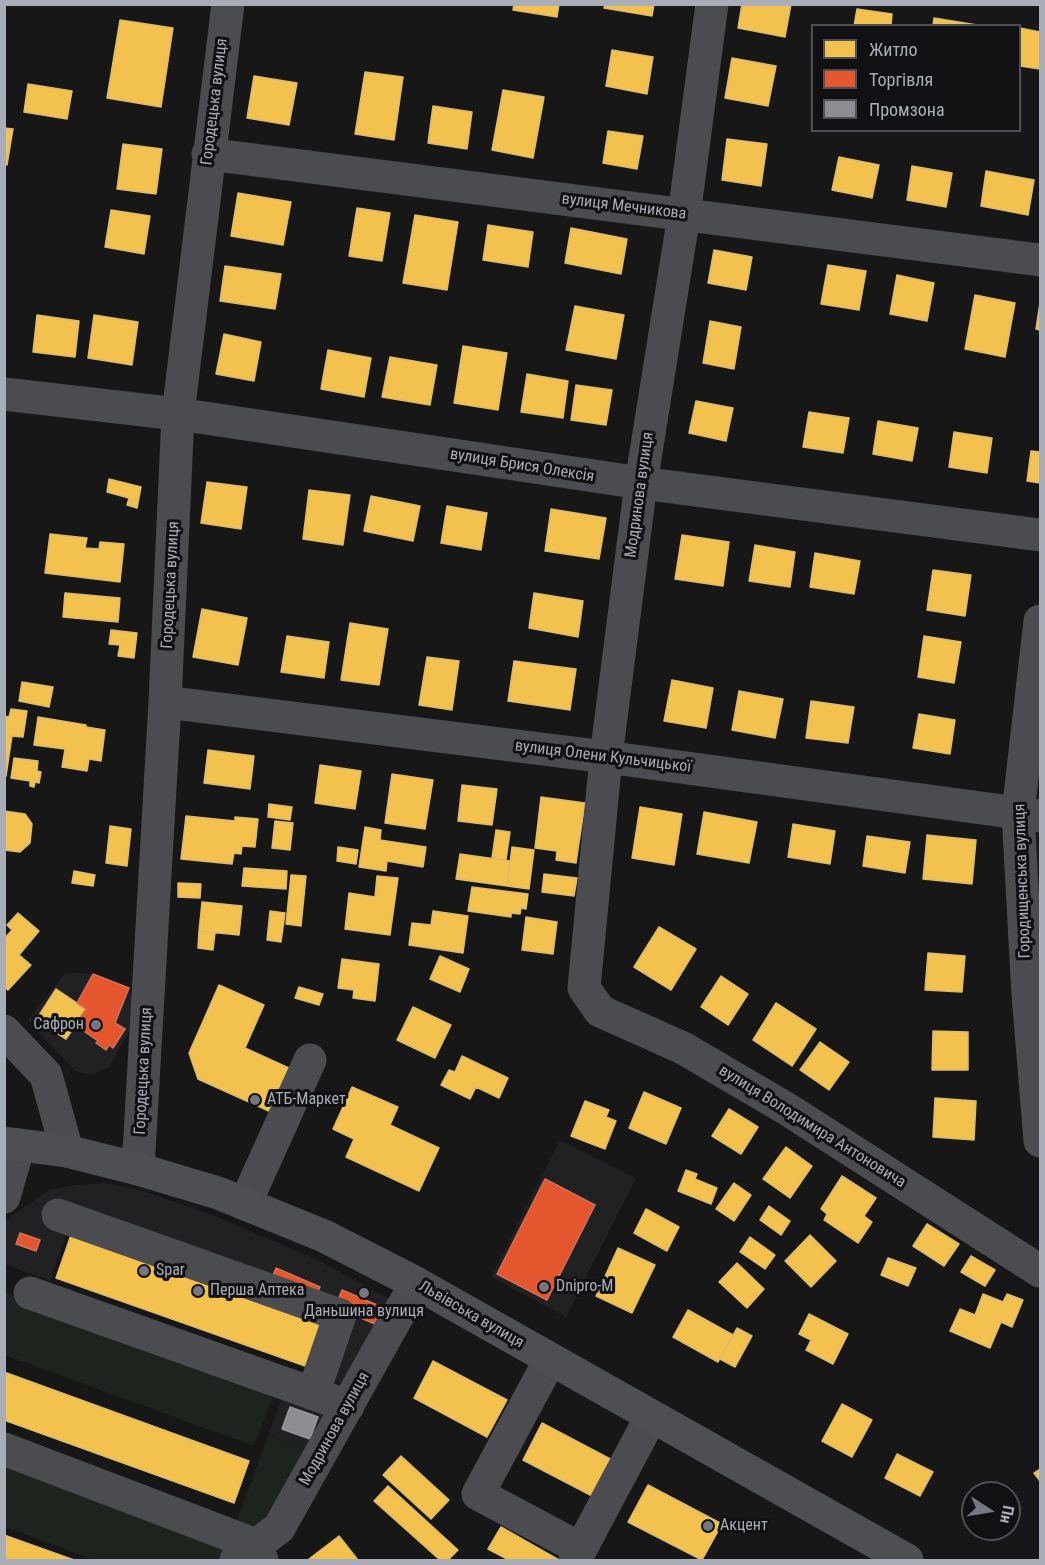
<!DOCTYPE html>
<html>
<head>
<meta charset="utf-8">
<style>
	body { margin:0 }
	#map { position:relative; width:1045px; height:1565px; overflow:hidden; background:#171717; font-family:"Roboto Condensed",sans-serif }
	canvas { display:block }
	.frame { position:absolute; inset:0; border:6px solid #a8adb8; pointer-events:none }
	.legend { position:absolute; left:811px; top:24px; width:210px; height:108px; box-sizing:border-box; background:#111113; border:2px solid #4d4f55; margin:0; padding:8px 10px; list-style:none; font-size:18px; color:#a8adb8 }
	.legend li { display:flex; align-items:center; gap:12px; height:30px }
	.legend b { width:30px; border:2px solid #4d4f55 }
	.north { position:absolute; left:961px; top:1481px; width:60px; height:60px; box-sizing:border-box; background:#111113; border:2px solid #4d4f55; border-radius:50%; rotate:102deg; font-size:16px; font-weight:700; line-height:24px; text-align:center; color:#a8adb8 }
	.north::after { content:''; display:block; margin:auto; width:21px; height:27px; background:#757880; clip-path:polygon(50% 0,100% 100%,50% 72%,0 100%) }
</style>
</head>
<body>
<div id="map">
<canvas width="1045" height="1565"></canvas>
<div class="frame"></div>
<ul class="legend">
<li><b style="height:16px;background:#f2c14e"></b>Житло</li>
<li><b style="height:16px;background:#e4572e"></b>Торгівля</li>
<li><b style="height:16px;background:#8d8d92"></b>Промзона</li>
</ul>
<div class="north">Пн</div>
</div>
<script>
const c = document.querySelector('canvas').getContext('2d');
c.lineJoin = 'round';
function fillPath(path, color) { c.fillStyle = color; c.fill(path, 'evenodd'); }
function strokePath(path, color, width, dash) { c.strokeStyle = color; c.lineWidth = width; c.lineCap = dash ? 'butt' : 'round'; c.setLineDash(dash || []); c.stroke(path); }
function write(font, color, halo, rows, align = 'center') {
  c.font = font + ' "Roboto Condensed",sans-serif'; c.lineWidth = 6; c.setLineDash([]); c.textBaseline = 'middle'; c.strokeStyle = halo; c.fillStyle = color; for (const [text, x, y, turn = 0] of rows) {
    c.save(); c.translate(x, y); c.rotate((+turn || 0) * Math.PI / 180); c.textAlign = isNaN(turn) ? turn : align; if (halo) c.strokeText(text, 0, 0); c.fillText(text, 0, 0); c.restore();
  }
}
const built = new Path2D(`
	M 66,972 L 93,974 L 129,988 L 132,998 L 129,1032 L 109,1067 L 91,1075 L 76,1071 L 33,1027 L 28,1020 Z
	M 560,1140 L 636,1178 L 566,1317 L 491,1277 Z
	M 105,1183 L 144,1191 L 210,1214 L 316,1259 L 397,1303 L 350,1387 L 308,1372 L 326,1321 L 68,1229 L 50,1281 L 5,1264 L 4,1221 L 51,1189 L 75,1185 Z
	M 284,1393 L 336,1412 L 314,1452 L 268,1435 Z`);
const green = new Path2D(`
	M 4,1292 L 275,1391 L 254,1446 L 5,1355 Z
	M 268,1435 L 314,1452 L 255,1537 L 234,1529 Z
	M 4,1457 L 242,1547 L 224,1560 L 94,1560 L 5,1527 Z`);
const homes = new Path2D(`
	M 514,4 L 559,4 L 557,17 L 513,10 Z
	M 605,4 L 654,4 L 652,16 L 604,8 Z
	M 742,4 L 791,4 L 785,37 L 738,28 Z
	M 857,9 L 892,14 L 891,26 L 854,26 Z
	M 934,18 L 977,25 L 977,26 L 933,26 Z
	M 120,20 L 173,28 L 161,107 L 107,98 Z
	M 1020,28 L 1040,32 L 1040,69 L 1020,66 Z
	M 612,50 L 653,57 L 647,94 L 606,86 Z
	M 732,58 L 776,66 L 768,106 L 725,98 Z
	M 365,72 L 403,77 L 394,140 L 355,134 Z
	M 254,76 L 297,83 L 289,125 L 247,118 Z
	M 28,84 L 72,91 L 67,119 L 24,112 Z
	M 503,90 L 544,97 L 533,158 L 492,150 Z
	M 433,106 L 472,112 L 467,149 L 428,143 Z
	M 4,128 L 13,129 L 7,165 L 4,165 Z
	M 608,131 L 643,136 L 637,169 L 603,163 Z
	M 727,139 L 767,144 L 761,186 L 722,180 Z
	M 123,144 L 162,149 L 156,194 L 117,189 Z
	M 839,157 L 879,165 L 872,198 L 832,190 Z
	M 912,166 L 952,173 L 946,207 L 907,200 Z
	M 986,171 L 1034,180 L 1028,215 L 981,206 Z
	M 238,193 L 291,202 L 283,245 L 231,236 Z
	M 357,208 L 390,213 L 382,261 L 349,256 Z
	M 111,210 L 150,216 L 144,254 L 105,247 Z
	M 415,215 L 458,222 L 447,290 L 403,283 Z
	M 488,225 L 533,232 L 528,267 L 483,260 Z
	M 571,228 L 627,239 L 621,274 L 565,263 Z
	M 714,250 L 752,257 L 746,290 L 708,283 Z
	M 828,265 L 866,271 L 859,310 L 821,304 Z
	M 225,266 L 281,274 L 275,309 L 220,301 Z
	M 897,275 L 934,283 L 927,321 L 890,314 Z
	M 975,295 L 1015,303 L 1005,357 L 965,349 Z
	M 1040,303 L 1040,330 L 1036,329 Z
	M 575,306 L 624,315 L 616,359 L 566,350 Z
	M 37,315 L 79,321 L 75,357 L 33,352 Z
	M 94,315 L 138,322 L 132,365 L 88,358 Z
	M 710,321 L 741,327 L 734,369 L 703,363 Z
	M 224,334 L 261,342 L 254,381 L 216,374 Z
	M 463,346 L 507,353 L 498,410 L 454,403 Z
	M 328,350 L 371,358 L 364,397 L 321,389 Z
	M 390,357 L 437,365 L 430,405 L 382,397 Z
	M 527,374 L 568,381 L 563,418 L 521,412 Z
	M 576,385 L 612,390 L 606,425 L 571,420 Z
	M 696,401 L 733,408 L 726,441 L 689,433 Z
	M 809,412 L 849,418 L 843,453 L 803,447 Z
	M 878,421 L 918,428 L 912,461 L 873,454 Z
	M 954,432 L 992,438 L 987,473 L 949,467 Z
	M 1031,451 L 1040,452 L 1040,483 L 1027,481 Z
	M 109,479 L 141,487 L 137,508 L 127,505 L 129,498 L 107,492 Z
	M 207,482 L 247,487 L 241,529 L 201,523 Z
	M 309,490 L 350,495 L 343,545 L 303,539 Z
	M 371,496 L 420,506 L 413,541 L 364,531 Z
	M 447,506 L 487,513 L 481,550 L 441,543 Z
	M 551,509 L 606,518 L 599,559 L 545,551 Z
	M 50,534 L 87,538 L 85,548 L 99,549 L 100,542 L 124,544 L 120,582 L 45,573 Z
	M 682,535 L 729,542 L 723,586 L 675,579 Z
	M 755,545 L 795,552 L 790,587 L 749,581 Z
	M 815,553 L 860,561 L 854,594 L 810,587 Z
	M 933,570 L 971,575 L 965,616 L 927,610 Z
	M 65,593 L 120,598 L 118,622 L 63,617 Z
	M 534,593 L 583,601 L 578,637 L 529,628 Z
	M 202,609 L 247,618 L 238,665 L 193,657 Z
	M 350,623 L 388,629 L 379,685 L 341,680 Z
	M 111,630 L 137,633 L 134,658 L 118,656 L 120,645 L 109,644 Z
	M 287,636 L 329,642 L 324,678 L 281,672 Z
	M 924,636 L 961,642 L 954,683 L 918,677 Z
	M 427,657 L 459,661 L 452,710 L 419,705 Z
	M 514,661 L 576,669 L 570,710 L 508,701 Z
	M 672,680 L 713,688 L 706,728 L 664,721 Z
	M 22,682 L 53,687 L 49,707 L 19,701 Z
	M 739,691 L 783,699 L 775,738 L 732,730 Z
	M 811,701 L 854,707 L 848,743 L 806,738 Z
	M 11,709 L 27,711 L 23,737 L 12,736 L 6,776 L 4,716 L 9,717 Z
	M 919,714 L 955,720 L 950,754 L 913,748 Z
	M 38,717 L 86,725 L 86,727 L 105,730 L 101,761 L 89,759 L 87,771 L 62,767 L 65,749 L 34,745 Z
	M 208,750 L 254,756 L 250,789 L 204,783 Z
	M 14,758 L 38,761 L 37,771 L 41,772 L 39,783 L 35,782 L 34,787 L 30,786 L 30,781 L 11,778 Z
	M 320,765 L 361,771 L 355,809 L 315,803 Z
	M 392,774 L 433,780 L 425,829 L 385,823 Z
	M 462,785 L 497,789 L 492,825 L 458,821 Z
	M 541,797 L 585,803 L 576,863 L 556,860 L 557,851 L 535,848 Z
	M 269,804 L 292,807 L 290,820 L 268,817 Z
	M 640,807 L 682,814 L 674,865 L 632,858 Z
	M 4,811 L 25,814 L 32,824 L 30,843 L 20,852 L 4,850 Z
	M 704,812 L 757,822 L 749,863 L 697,854 Z
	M 186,816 L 235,821 L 235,817 L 258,819 L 255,847 L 242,846 L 241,854 L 234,853 L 232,864 L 181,859 Z
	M 275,821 L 293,823 L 290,850 L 272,848 Z
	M 793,824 L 835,831 L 830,864 L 788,857 Z
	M 110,826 L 131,829 L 127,866 L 106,863 Z
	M 365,827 L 381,830 L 380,840 L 426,847 L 423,867 L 387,861 L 386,871 L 359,867 Z
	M 496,830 L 510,832 L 506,860 L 492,858 Z
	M 927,835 L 976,840 L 972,884 L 923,879 Z
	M 867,836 L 910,842 L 905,873 L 863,866 Z
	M 338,847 L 358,850 L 356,864 L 337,861 Z
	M 512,847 L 534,850 L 529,889 L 507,886 Z
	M 460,854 L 510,861 L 507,886 L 456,879 Z
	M 244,868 L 287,871 L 286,889 L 242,886 Z
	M 74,871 L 95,875 L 93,886 L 72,883 Z
	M 544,874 L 577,878 L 574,896 L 542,892 Z
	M 291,875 L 306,876 L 301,926 L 286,924 Z
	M 377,876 L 398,878 L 390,935 L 345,929 L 349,893 L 375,897 Z
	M 178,883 L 201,884 L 200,898 L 178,897 Z
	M 472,887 L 528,894 L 526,909 L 521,908 L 520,914 L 511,913 L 511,917 L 468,911 Z
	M 202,902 L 242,906 L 239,935 L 199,931 Z
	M 270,911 L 285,913 L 281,942 L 267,940 Z
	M 433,911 L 468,916 L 463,953 L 409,945 L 412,923 L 431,925 Z
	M 18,913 L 39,931 L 19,955 L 31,965 L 8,990 L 4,987 L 4,939 L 12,930 L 7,925 Z
	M 526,917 L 557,922 L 553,954 L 522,950 Z
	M 659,927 L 696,949 L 671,990 L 634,967 Z
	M 199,931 L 215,933 L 213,950 L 198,948 Z
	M 928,953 L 965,956 L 962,992 L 925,990 Z
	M 440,956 L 469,969 L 460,992 L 430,979 Z
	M 342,959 L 379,964 L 375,1001 L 353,998 L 354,990 L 338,988 Z
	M 721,976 L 748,994 L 728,1025 L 701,1007 Z
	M 219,985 L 264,1005 L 245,1048 L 291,1069 L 271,1112 L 198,1079 L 189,1053 Z
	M 299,987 L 323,994 L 319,1005 L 295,998 Z
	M 56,989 L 86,1009 L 66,1039 L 36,1020 Z
	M 776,1003 L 816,1029 L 792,1066 L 753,1040 Z
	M 413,1007 L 451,1025 L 435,1058 L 397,1040 Z
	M 933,1031 L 968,1032 L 968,1070 L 932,1070 Z
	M 820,1042 L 849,1062 L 829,1090 L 800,1070 Z
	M 462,1056 L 508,1078 L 499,1098 L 476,1087 L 470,1099 L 441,1085 L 449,1070 L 455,1072 Z
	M 352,1087 L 398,1107 L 390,1125 L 439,1148 L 419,1191 L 346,1157 L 354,1139 L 333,1129 Z
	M 644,1092 L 681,1108 L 666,1144 L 629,1128 Z
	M 935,1098 L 976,1101 L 974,1140 L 933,1137 Z
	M 585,1101 L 609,1110 L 606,1117 L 616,1121 L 605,1149 L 571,1136 Z
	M 729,1109 L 758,1127 L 741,1154 L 712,1136 Z
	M 786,1147 L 812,1166 L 790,1198 L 763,1179 Z
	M 686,1170 L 697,1174 L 695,1179 L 717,1188 L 711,1204 L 678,1191 Z
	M 842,1176 L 876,1198 L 864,1216 L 872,1222 L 858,1243 L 824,1220 L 827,1214 L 821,1209 Z
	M 734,1183 L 751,1195 L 734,1221 L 716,1209 Z
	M 769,1206 L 790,1221 L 781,1235 L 760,1220 Z
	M 646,1209 L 679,1227 L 667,1251 L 634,1233 Z
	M 927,1224 L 959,1244 L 944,1266 L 913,1246 Z
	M 71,1235 L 321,1324 L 305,1366 L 56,1278 Z
	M 810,1235 L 836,1261 L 811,1287 L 785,1261 Z
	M 750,1237 L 775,1255 L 765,1269 L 740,1252 Z
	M 618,1248 L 655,1265 L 632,1313 L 596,1296 Z
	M 971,1256 L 995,1270 L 985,1286 L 961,1272 Z
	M 888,1258 L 916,1268 L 908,1286 L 881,1275 Z
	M 737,1263 L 764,1289 L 747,1308 L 719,1282 Z
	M 983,1294 L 1003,1302 L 1007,1294 L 1023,1300 L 1012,1327 L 1001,1322 L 990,1348 L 950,1331 L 960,1309 L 975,1315 Z
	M 688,1310 L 733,1335 L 718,1362 L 673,1337 Z
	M 809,1314 L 848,1334 L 833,1364 L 806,1350 L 811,1340 L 799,1334 Z
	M 737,1328 L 752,1336 L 735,1367 L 720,1359 Z
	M 433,1361 L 507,1400 L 487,1437 L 414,1398 Z
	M 4,1372 L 249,1461 L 234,1503 L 4,1420 Z
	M 842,1404 L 872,1420 L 852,1457 L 822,1441 Z
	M 542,1423 L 616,1462 L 596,1498 L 523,1460 Z
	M 897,1454 L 933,1472 L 920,1496 L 885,1478 Z
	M 401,1456 L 449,1500 L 431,1519 L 383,1475 Z
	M 1040,1469 L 1040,1481 L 1034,1473 Z
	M 648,1485 L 722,1524 L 702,1560 L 628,1522 Z
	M 388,1486 L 458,1550 L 448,1560 L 440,1560 L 374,1501 Z
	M 501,1527 L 559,1560 L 509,1560 L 488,1549 Z
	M 4,1535 L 74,1560 L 4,1560 Z
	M 339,1536 L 358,1560 L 311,1560 L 309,1559 Z`);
const shops = new Path2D(`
	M 93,974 L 129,988 L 115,1023 L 125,1029 L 113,1048 L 109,1045 L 106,1050 L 96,1043 L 98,1041 L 75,1025 L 86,1009 L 77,1003 Z
	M 545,1179 L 595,1205 L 547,1300 L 497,1274 Z
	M 20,1233 L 40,1240 L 36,1251 L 16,1244 Z
	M 276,1268 L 320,1287 L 315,1298 L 271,1280 Z
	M 342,1290 L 382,1307 L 375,1324 L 335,1307 Z`);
const industry = new Path2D(`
	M 290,1407 L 318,1417 L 310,1439 L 282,1429 Z`);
const minor = new Path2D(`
	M 712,4 L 684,215 L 641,483 L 606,757 L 584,988 L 600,1011 L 683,1048 L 787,1109 L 1040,1271
	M 208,154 L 1040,260
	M 4,394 L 178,414 L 641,483 L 1040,535
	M 1040,621 L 1018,813 L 1028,995 L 1040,1141
	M 165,702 L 606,757 L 1040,816
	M 4,1031 L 46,1075 L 67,1151
	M 138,1169 L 165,702 L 178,414 L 228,4
	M 4,1197 L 19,1145
	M 245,1204 L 310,1060
	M 58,1215 L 340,1315 L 313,1394
	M 30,1293 L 348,1406
	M 550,1360 L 478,1494 L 581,1549
	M 4,1449 L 243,1540 L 262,1560
	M 236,1560 L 279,1528 L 416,1283
	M 575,1560 L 651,1417`);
const major = new Path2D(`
	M 4,1143 L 67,1151 L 138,1169 L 218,1193 L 324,1236 L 416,1283 L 907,1560`);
const markers = [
	[96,1025,6,"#757880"],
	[255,1100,6,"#757880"],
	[144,1271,6,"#757880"],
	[544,1287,6,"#757880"],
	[198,1291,6,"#757880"],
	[364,1293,6,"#757880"],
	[708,1526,6,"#757880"]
];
const streetNames = [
	["Городецька вулиця",215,102,-83],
	["вулиця Мечникова",624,207,7],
	["вулиця Брися Олексія",522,466,9],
	["Модринова вулиця",640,495,-82],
	["Городецька вулиця",171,585,-87],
	["вулиця Олени Кульчицької",603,757,7],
	["Городищенська вулиця",1023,881,-92],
	["Городецька вулиця",144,1071,-87],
	["вулиця Володимира Антоновича",812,1127,32],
	["Львівська вулиця",471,1315,30],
	["Модринова вулиця",335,1429,-61]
];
const poiNames = [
	["Сафрон",84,1025,"right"],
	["АТБ-Маркет",267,1100],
	["Spar",156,1271],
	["Dnipro-M",556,1287],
	["Перша Аптека",210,1291],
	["Даньшина вулиця",364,1312,"center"],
	["Акцент",720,1526]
];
fillPath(built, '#212123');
fillPath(green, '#1d241e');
fillPath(homes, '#f2c14e');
strokePath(homes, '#dcbb6e', 1.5);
fillPath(shops, '#e4572e');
strokePath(shops, '#d27157', 1.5);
fillPath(industry, '#8d8d92');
strokePath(industry, '#95979d', 1.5);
strokePath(minor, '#4b4c50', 33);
strokePath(major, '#4d4f52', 33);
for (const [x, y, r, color] of markers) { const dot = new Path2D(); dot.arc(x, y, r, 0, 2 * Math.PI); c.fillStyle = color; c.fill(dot); strokePath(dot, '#111113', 2); }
write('16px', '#a8adb8', '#111113', streetNames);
write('16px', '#a8adb8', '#111113', poiNames, 'left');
</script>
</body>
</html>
